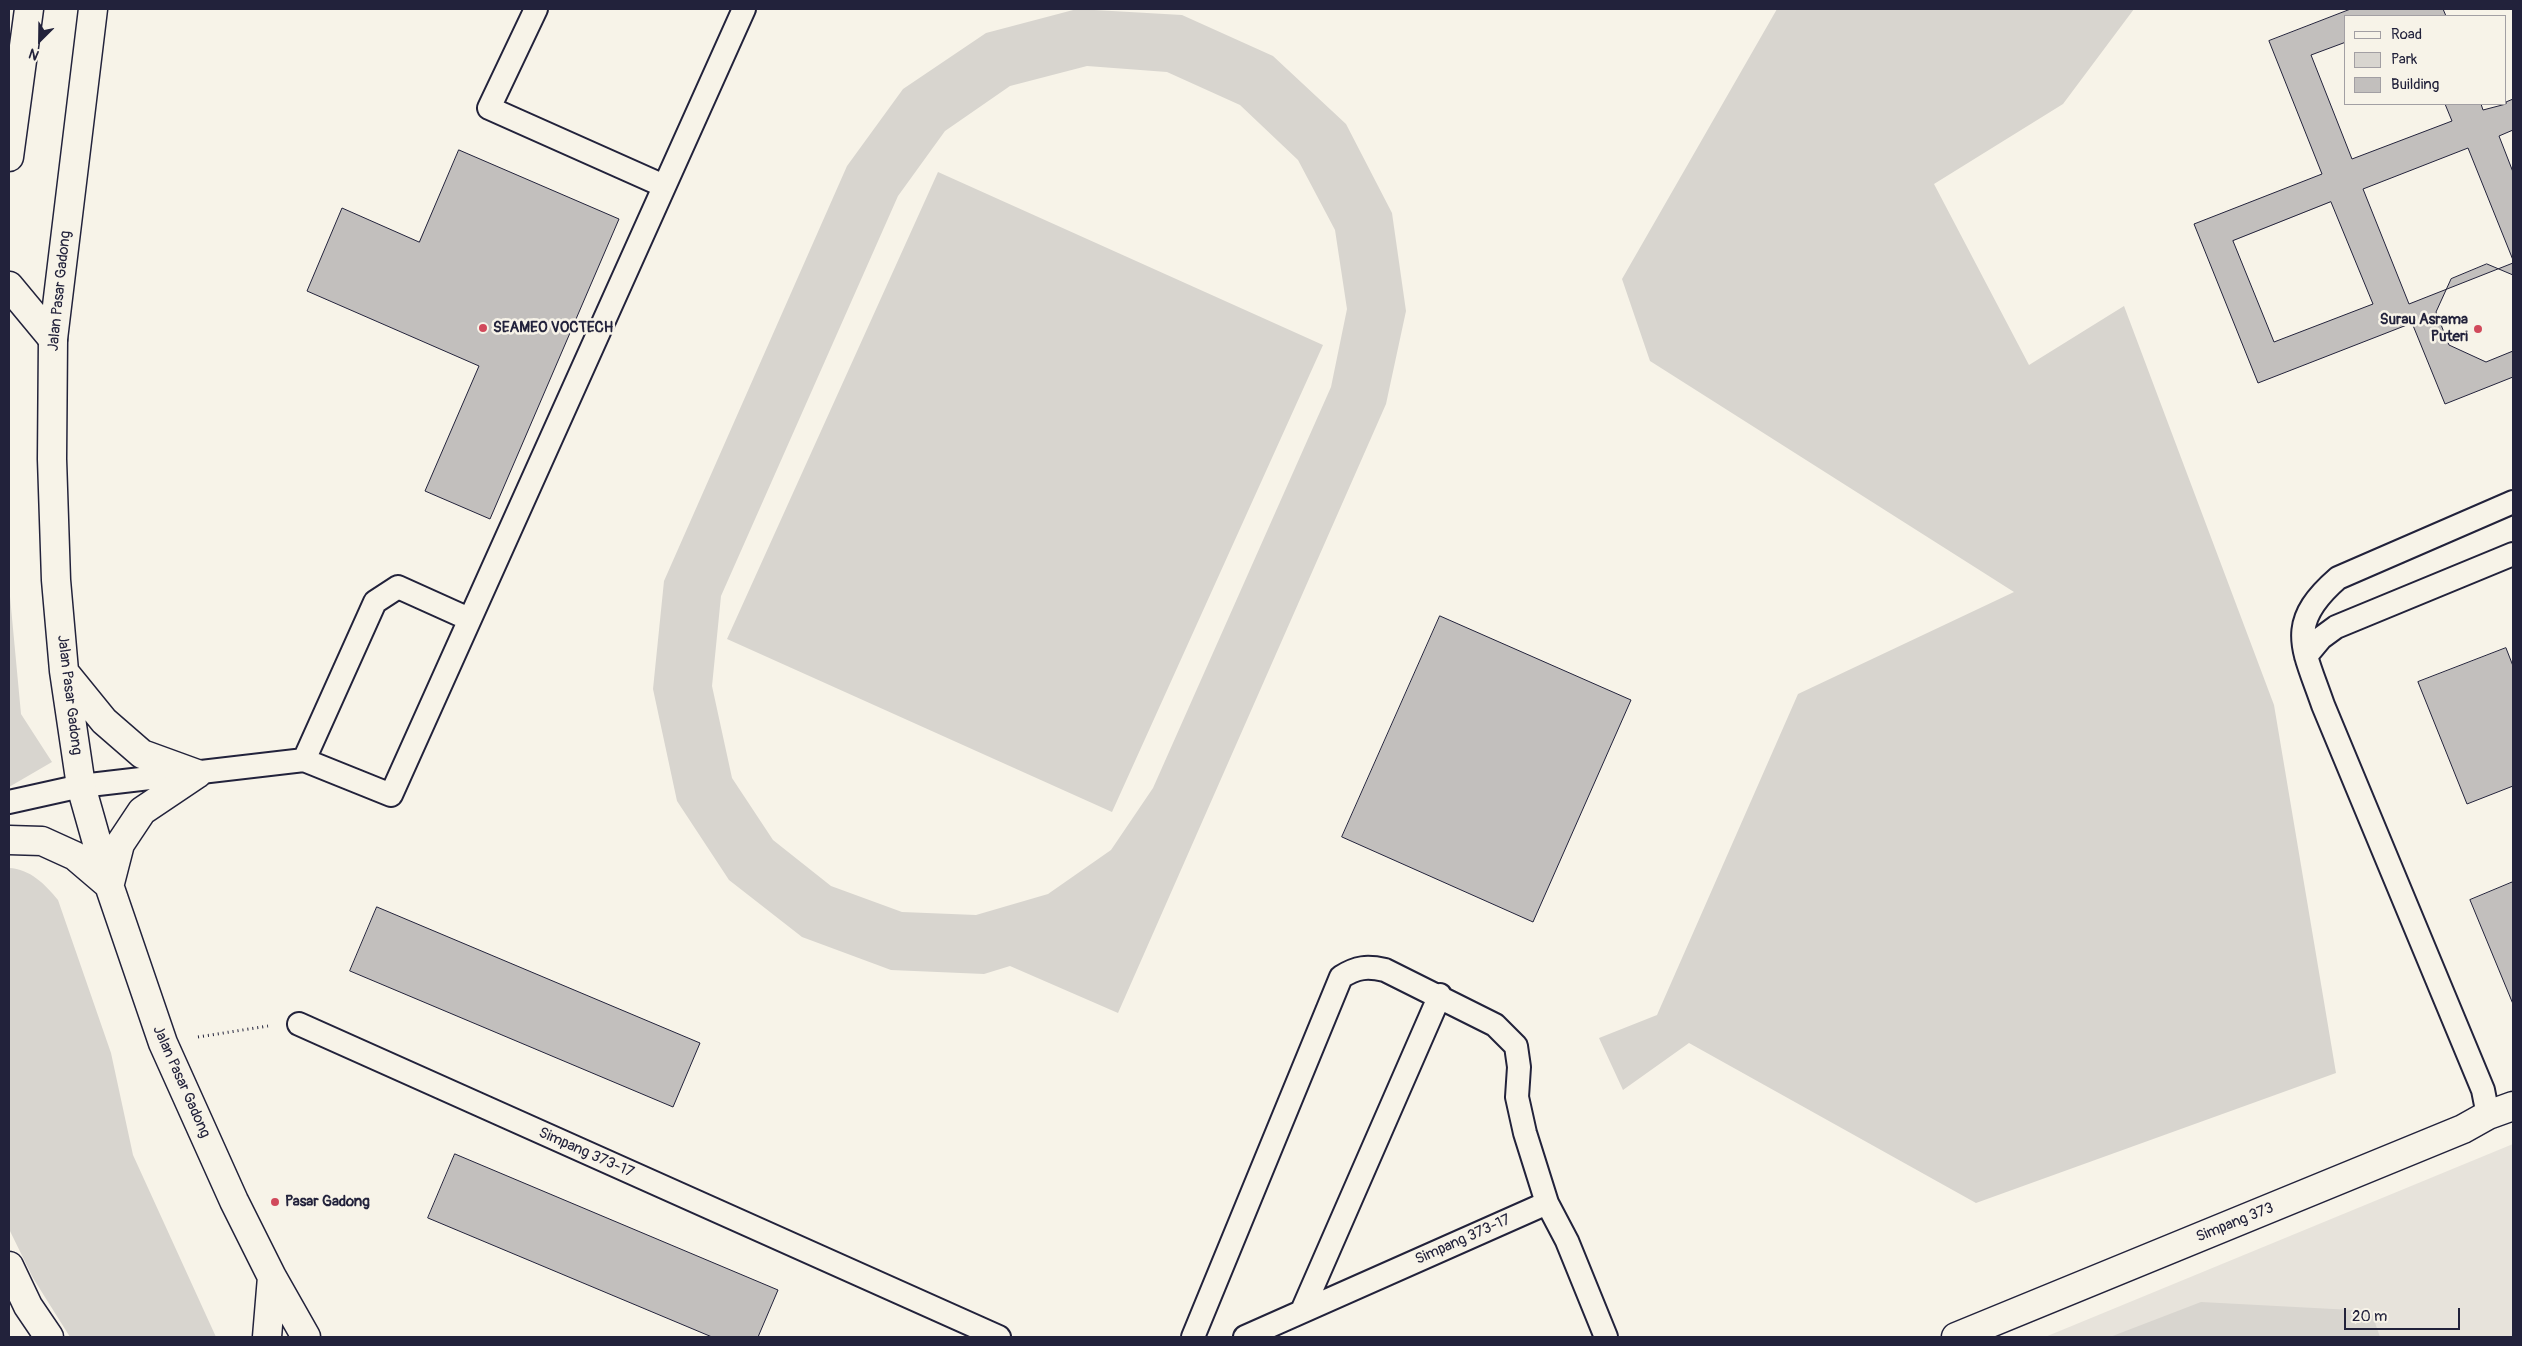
<!DOCTYPE html>
<html>
<head>
<meta charset="utf-8">
<style>
	body { margin:0 }
	#map { position:relative; width:2522px; height:1346px; overflow:hidden; background:#f7f3e8; font-family:Pangolin,sans-serif }
	canvas { display:block }
	.frame { position:absolute; inset:0; border:10px solid #22223b; pointer-events:none }
	.legend { position:absolute; left:2344px; top:15px; width:162px; height:90px; box-sizing:border-box; background:#f7f3e8; border:1px solid #a29fa3; margin:0; padding:6px 9px; list-style:none; font-size:15px; color:#22223b }
	.legend li { display:flex; align-items:center; gap:10px; height:25px }
	.legend b { width:25px; border:1px solid #a29fa3 }
	.north { position:absolute; left:15px; top:15px; width:50px; height:50px; -webkit-text-stroke:4px #f7f3e8; paint-order:stroke; rotate:203deg; font-size:14px; font-weight:700; line-height:20px; text-align:center; color:#22223b }
	.north::after { content:''; display:block; margin:auto; width:18px; height:22px; background:#22223b; clip-path:polygon(50% 0,100% 100%,50% 72%,0 100%) }
	.scale { position:absolute; left:2344px; top:1308px; width:116px; height:22px; box-sizing:border-box; border:2px solid #22223b; border-top:0; padding-left:6px; font-size:15px; line-height:18px; white-space:nowrap; color:#22223b; -webkit-text-stroke:4px #f7f3e8; paint-order:stroke }
</style>
</head>
<body>
<div id="map">
<canvas width="2522" height="1346"></canvas>
<div class="frame"></div>
<ul class="legend">
<li><b style="height:6px;background:#f7f3e8"></b>Road</li>
<li><b style="height:14px;background:#d8d5cf"></b>Park</li>
<li><b style="height:14px;background:#c2bfbd"></b>Building</li>
</ul>
<div class="north">N</div>
<div class="scale">20 m</div>
</div>
<script>
const c = document.querySelector('canvas').getContext('2d');
c.lineJoin = 'round';
function fillPath(path, color) { c.fillStyle = color; c.fill(path, 'evenodd'); }
function strokePath(path, color, width, dash) { c.strokeStyle = color; c.lineWidth = width; c.lineCap = dash ? 'butt' : 'round'; c.setLineDash(dash || []); c.stroke(path); }
function write(font, color, halo, rows, align = 'center') {
  c.font = font + ' Pangolin,sans-serif'; c.lineWidth = 5; c.setLineDash([]); c.textBaseline = 'middle'; c.strokeStyle = halo; c.fillStyle = color; for (const [text, x, y, turn = 0] of rows) {
    c.save(); c.translate(x, y); c.rotate((+turn || 0) * Math.PI / 180); c.textAlign = isNaN(turn) ? turn : align; if (halo) c.strokeText(text, 0, 0); c.fillText(text, 0, 0); c.restore();
  }
}
const built = new Path2D(`
	M 2513,1144 L 2513,1337 L 2045,1337 Z`);
const green = new Path2D(`
	M 1077,9 L 1182,15 L 1273,56 L 1346,124 L 1392,213 L 1406,311 L 1386,404 L 1118,1013 L 1010,966 L 984,974 L 891,970 L 802,937 L 729,880 L 677,801 L 653,689 L 664,581 L 847,166 L 903,89 L 986,33 ZM 1087,66 L 1167,72 L 1240,105 L 1298,160 L 1335,230 L 1347,309 L 1331,387 L 1153,788 L 1111,850 L 1048,894 L 976,915 L 902,912 L 831,886 L 773,840 L 732,778 L 712,686 L 721,596 L 898,196 L 945,131 L 1010,86 Z
	M 1777,9 L 2134,9 L 2063,104 L 1934,184 L 2029,365 L 2124,306 L 2274,705 L 2336,1073 L 1976,1203 L 1689,1043 L 1623,1090 L 1599,1038 L 1657,1015 L 1798,694 L 2014,592 L 1650,361 L 1622,279 Z
	M 938,172 L 1323,345 L 1112,812 L 727,639 Z
	M 9,586 L 21,714 L 52,762 L 9,787 Z
	M 9,868 C 30,869 45,884 58,900 L 111,1053 L 133,1155 L 216,1337 L 70,1337 L 33,1278 L 9,1229 Z
	M 2201,1302 L 2371,1311 L 2380,1337 L 2110,1337 Z`);
const building = new Path2D(`
	M 2351,9 L 2443,9 L 2446,16 L 2346,16 L 2346,42 L 2311,55 L 2352,159 L 2452,121 L 2445,104 L 2481,104 L 2483,110 L 2506,104 L 2506,102 L 2513,99 L 2513,130 L 2499,136 L 2513,172 L 2513,260 L 2468,148 L 2363,189 L 2409,304 L 2513,263 L 2513,377 L 2445,404 L 2412,323 L 2258,383 L 2194,224 L 2322,174 L 2269,41 ZM 2331,202 L 2373,304 L 2274,342 L 2233,241 Z
	M 459,150 L 619,219 L 490,519 L 425,491 L 479,366 L 307,291 L 342,208 L 419,242 Z
	M 2487,264 L 2513,275 L 2513,351 L 2486,362 L 2449,345 L 2436,312 L 2451,279 Z
	M 1440,616 L 1631,700 L 1533,922 L 1342,837 Z
	M 2506,648 L 2513,666 L 2513,786 L 2467,804 L 2418,682 Z
	M 2513,882 L 2513,1004 L 2470,900 Z
	M 377,907 L 700,1043 L 673,1107 L 350,971 Z
	M 455,1154 L 778,1290 L 758,1337 L 712,1337 L 428,1218 Z`);
const path = new Path2D(`
	M 198,1037 L 268,1026`);
const lane = new Path2D(`
	M 536,9 L 489,108 L 664,186
	M 2306,656 L 2321,638 L 2336,627 L 2513,554
	M 304,760 L 375,602 L 398,587 L 469,619
	M 9,802 L 81,786 L 304,760 L 391,795 L 744,9
	M 299,1024 L 999,1337
	M 2488,1115 L 2483,1090 L 2323,705 C 2303,647 2285,624 2338,578 L 2513,502
	M 1302,1311 L 1440,995
	M 1193,1337 L 1341,977 C 1357,967 1367,966 1385,970 L 1495,1025 L 1516,1046 L 1519,1067 L 1517,1097 L 1525,1133 L 1547,1203 L 1567,1241 L 1606,1337
	M 1245,1337 L 1547,1203`);
const street = new Path2D(`
	M 9,286 L 53,339
	M 1956,1337 L 2463,1129 L 2488,1115 L 2513,1106`);
const secondary = new Path2D(`
	M 93,9 L 53,339 L 52,459 L 56,580 L 64,671 L 81,786 L 109,885 L 163,1043 L 234,1201 L 272,1277 L 306,1337
	M 9,157 L 29,9
	M 65,673 L 104,721 L 142,754 L 197,774
	M 9,840 L 42,841 L 75,856 L 109,885
	M 110,883 L 120,844 L 142,811 L 197,774
	M 9,1266 L 28,1306 L 49,1337
	M 267,1337 L 272,1277`);
const markers = [
	[483,328,5,"#d1495b"],
	[2478,329,5,"#d1495b"],
	[275,1202,5,"#d1495b"]
];
const streetNames = [
	["Jalan Pasar Gadong",60,291,-84],
	["Jalan Pasar Gadong",69,695,83],
	["Jalan Pasar Gadong",181,1082,66],
	["Simpang 373-17",586,1153,24],
	["Simpang 373",2235,1223,-22],
	["Simpang 373-17",1463,1240,-24]
];
const poiNames = [
	["Surau Asrama",2468,320,"right"],
	["Puteri",2468,337,"right"],
	["SEAMEO VOCTECH",493,328],
	["Pasar Gadong",285,1202]
];
fillPath(built, '#e7e3db');
fillPath(green, '#d8d5cf');
fillPath(building, '#c2bfbd');
strokePath(building, '#22223b', 1);
strokePath(lane, '#22223b', 26);
strokePath(street, '#22223b', 31);
strokePath(secondary, '#22223b', 31);
strokePath(path, '#22223b', 3, [1, 4]);
strokePath(lane, '#f7f3e8', 22);
strokePath(street, '#f7f3e8', 28);
strokePath(secondary, '#f7f3e8', 28);
for (const [x, y, r, color] of markers) { const dot = new Path2D(); dot.arc(x, y, r, 0, 2 * Math.PI); c.fillStyle = color; c.fill(dot); strokePath(dot, '#f7f3e8', 2); }
write('15px', '#22223b', '#f7f3e8', streetNames);
write('bold 15px', '#22223b', '#f7f3e8', poiNames, 'left');
</script>
</body>
</html>
